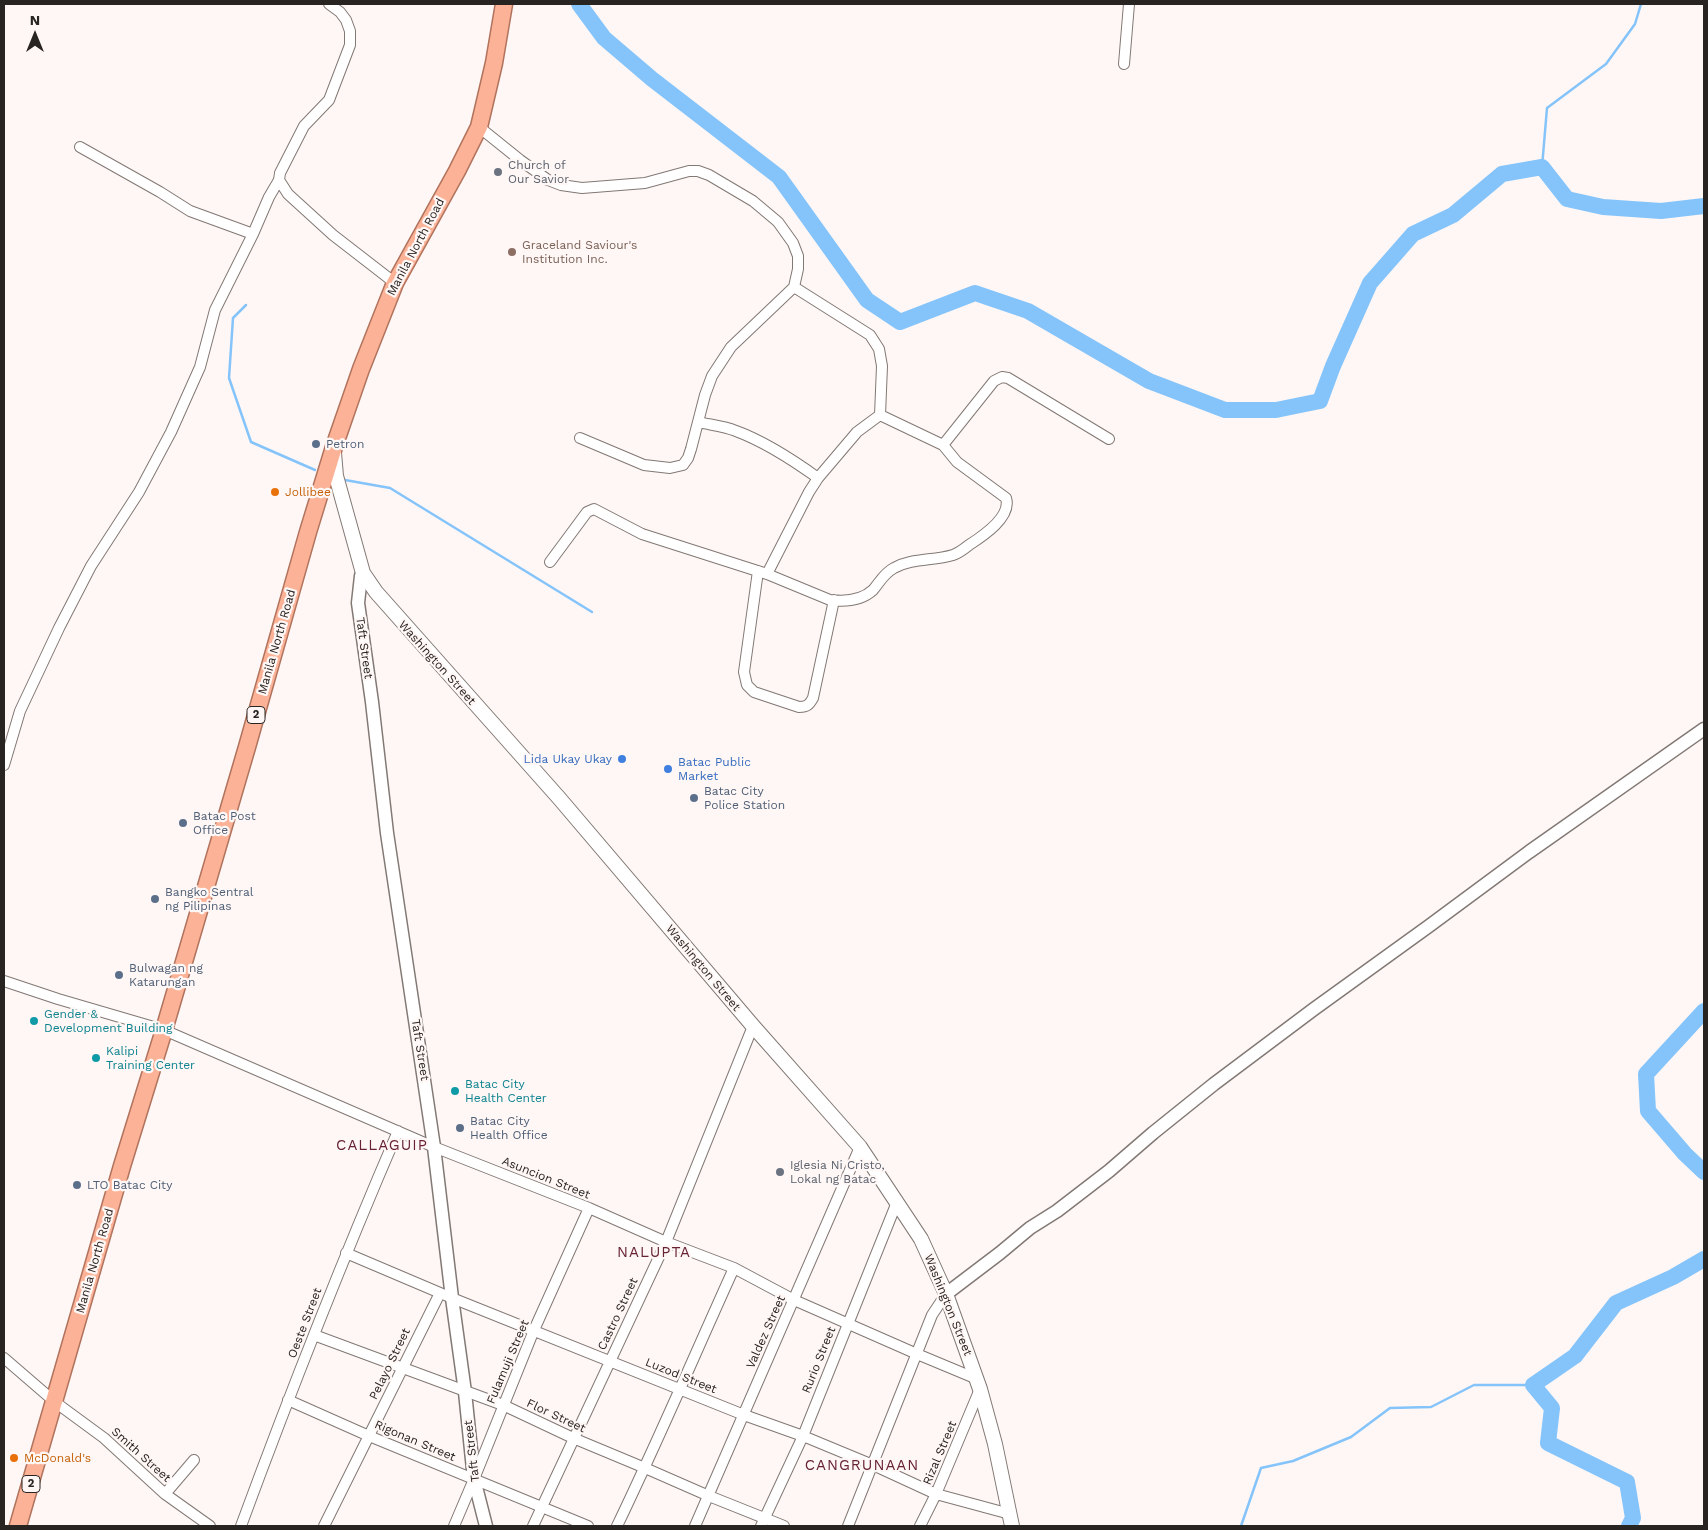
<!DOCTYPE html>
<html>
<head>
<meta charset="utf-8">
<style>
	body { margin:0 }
	#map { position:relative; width:1708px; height:1530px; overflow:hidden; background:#fef7f5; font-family:"Work Sans",sans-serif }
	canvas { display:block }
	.frame { position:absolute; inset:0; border:5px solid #282422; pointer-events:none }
	.north { position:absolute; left:10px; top:10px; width:50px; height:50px; -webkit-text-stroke:4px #fef7f5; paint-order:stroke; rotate:0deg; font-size:14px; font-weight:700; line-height:20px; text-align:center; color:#282422 }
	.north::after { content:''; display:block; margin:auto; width:18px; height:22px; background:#282422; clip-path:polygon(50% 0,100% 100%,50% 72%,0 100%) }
</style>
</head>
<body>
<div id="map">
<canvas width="1708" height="1530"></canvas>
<div class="frame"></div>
<div class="north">N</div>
</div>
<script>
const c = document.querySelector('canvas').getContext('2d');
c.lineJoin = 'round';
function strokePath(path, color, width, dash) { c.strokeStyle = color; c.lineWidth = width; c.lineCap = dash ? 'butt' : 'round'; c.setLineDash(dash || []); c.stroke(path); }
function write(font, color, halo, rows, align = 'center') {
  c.font = font + ' "Work Sans",sans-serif'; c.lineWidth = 4.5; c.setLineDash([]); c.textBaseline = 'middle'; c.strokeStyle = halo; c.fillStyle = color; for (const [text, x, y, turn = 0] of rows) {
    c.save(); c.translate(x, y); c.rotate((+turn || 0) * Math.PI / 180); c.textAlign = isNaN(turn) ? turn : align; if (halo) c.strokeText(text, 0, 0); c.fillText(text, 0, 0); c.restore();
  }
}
const stream = new Path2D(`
	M 1542,167 L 1547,108 L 1606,64 L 1635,24 L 1641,4
	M 246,305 L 233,318 L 229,378 L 251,442 L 315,470
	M 345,480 L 390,488 L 592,612
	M 1241,1526 L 1261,1468 L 1293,1461 L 1351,1437 L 1390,1408 L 1431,1407 L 1474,1385 L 1533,1385`);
const river = new Path2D(`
	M 579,4 L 604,38 L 652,79 L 779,177 L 867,300 L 900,322 L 975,293 L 1028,311 L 1149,381 L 1225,410 L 1276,410 L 1320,401 L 1333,366 L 1370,283 L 1413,234 L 1453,215 L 1502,174 L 1542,167 L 1567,199 L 1603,207 L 1661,211 L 1704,206
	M 1704,1011 L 1646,1074 L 1648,1111 L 1685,1154 L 1704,1172
	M 1629,1526 L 1633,1518 L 1627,1482 L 1548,1443 L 1552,1408 L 1533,1385 L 1575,1356 L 1616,1303 L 1673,1277 L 1704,1259`);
const minor = new Path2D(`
	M 329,4 L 340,12 L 346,20 L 350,31 L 350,45 L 329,100 L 304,126 L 280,173 L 279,180 L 288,194 L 333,235 L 395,283
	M 1124,64 L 1129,4
	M 479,127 L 520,160 L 548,180 L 561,185 L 582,188 L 645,183 L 689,171 L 698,171 L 709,175 L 753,201 L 778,222 L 793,243 L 798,256 L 798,269 L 794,287 L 731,347 L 712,376 L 705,395 L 691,449 L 688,458 L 683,465 L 670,468 L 644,465 L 580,438
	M 80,147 L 160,192 L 190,211 L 253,234
	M 698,422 C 711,425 724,426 736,431 C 766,442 793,460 818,478
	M 943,445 L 994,381 L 1002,377 L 1008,378 L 1109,439
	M 550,562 L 587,512 L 594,509 L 642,534 L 767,574 L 830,600 C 846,602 861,601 873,590 C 880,582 884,573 894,568 C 912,558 933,561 953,555 C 959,553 964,549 969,545 C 983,536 1012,517 1006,498 L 957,462 L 943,445 L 880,415 L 882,366 L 879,349 L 870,335 L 794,287
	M 758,571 L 744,672 L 747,685 L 754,692 L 799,707 C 807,707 809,705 813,698 L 834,600
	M 767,574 L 809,492 L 818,478 L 857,432 L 880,415
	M 4,765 L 20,711 L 59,628 L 91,566 L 139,492 L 171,432 L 200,367 L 215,310 L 253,234 L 269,197 L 279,180
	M 4,981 L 58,999 L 164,1030 L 434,1147 L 589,1208 L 666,1242 L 734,1268 L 794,1300 L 917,1354 L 977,1379
	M 346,1253 L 452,1298 L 744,1415 L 803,1436 L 873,1465 L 936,1494 L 1010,1514
	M 314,1335 L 503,1405 L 573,1438 L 645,1468 L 709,1496 L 784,1526
	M 4,1358 L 55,1402 L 104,1438 L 165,1494 L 210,1526
	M 288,1400 L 369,1436 L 588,1526
	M 165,1494 L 194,1460
	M 241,1526 C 290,1393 342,1261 398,1131
	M 324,1526 L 440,1293
	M 454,1526 L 474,1479 L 534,1330 L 589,1208
	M 533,1526 L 666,1242 L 753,1026
	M 617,1526 C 658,1441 695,1354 734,1268
	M 695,1526 L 860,1147
	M 761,1526 L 803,1436 L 897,1202
	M 848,1526 L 932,1315 L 946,1294
	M 920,1526 L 936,1494 L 980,1389`);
const tertiary = new Path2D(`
	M 363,573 L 361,576 L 358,603 L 372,702 L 387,833 L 434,1147 L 452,1298 L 465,1392 L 474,1479 L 486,1526
	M 946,1294 L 1000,1253 L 1030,1228 L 1057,1211 L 1109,1171 L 1153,1133 L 1214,1084 L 1314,1009 L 1429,926 L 1529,852 L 1704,729`);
const secondary = new Path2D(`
	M 334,453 L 336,476 L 363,573 L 376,592 L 559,798 L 753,1026 L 860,1147 L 921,1239 L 946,1294 L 980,1389 L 995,1444 L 1012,1526`);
const trunk = new Path2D(`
	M 18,1526 L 122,1166 L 164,1030 L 247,747 L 308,532 L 334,447 L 361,369 L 395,283 L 457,171 L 479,127 L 494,63 L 504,4`);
const markers = [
	[498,172,5,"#6b7280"],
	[512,252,5,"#8d6e63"],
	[316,444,5,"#5c6f8a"],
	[275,492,5,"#e8710a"],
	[622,759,5,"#3f7fe0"],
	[668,769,5,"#3f7fe0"],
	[694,798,5,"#5c6f8a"],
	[183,823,5,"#5c6f8a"],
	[155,899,5,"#5c6f8a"],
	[119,975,5,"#5c6f8a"],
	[34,1021,5,"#0f9aa8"],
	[96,1058,5,"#0f9aa8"],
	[455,1091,5,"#0f9aa8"],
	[460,1128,5,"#5c6f8a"],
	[780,1172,5,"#6b7280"],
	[77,1185,5,"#5c6f8a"],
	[14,1458,5,"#e8710a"]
];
const shields = [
	[256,715,18],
	[31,1484,18]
];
const shieldNames = [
	["2",256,715],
	["2",31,1484]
];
const worshipNames = [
	["Church of",508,165],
	["Our Savior",508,179],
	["Iglesia Ni Cristo,",790,1165],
	["Lokal ng Batac",790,1179]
];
const educationNames = [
	["Graceland Saviour's",522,245],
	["Institution Inc.",522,259]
];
const streetNames = [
	["Manila North Road",416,247,-62],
	["Manila North Road",277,642,-74],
	["Taft Street",364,648,82],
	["Washington Street",437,663,48],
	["Washington Street",703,968,50],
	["Taft Street",420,1050,81],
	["Asuncion Street",546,1178,22],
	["Manila North Road",95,1261,-74],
	["Washington Street",948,1305,68],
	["Castro Street",618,1314,-65],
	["Oeste Street",305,1323,-69],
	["Valdez Street",766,1332,-66],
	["Rurio Street",819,1360,-68],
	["Fulamuji Street",508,1362,-67],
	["Pelayo Street",390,1364,-64],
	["Luzod Street",681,1376,22],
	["Flor Street",556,1416,25],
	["Rigonan Street",415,1441,23],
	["Taft Street",472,1451,-97],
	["Rizal Street",940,1453,-67],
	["Smith Street",141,1455,42]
];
const serviceNames = [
	["Petron",326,444],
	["Batac City",704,791],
	["Police Station",704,805],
	["Batac Post",193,816],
	["Office",193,830],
	["Bangko Sentral",165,892],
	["ng Pilipinas",165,906],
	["Bulwagan ng",129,968],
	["Katarungan",129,982],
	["Batac City",470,1121],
	["Health Office",470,1135],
	["LTO Batac City",87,1185]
];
const foodNames = [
	["Jollibee",285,492],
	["McDonald's",24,1458]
];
const shopNames = [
	["Lida Ukay Ukay",612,759],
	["Batac Public",678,762,"left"],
	["Market",678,776,"left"]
];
const cultureNames = [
	["Gender &",44,1014],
	["Development Building",44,1028],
	["Kalipi",106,1051],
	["Training Center",106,1065],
	["Batac City",465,1084],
	["Health Center",465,1098]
];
const quarterNames = [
	["CALLAGUIP",382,1146],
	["NALUPTA",654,1253],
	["CANGRUNAAN",862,1466]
];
strokePath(stream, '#85c4fa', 2.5);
strokePath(river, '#85c4fa', 16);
strokePath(minor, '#827874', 12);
strokePath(tertiary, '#827874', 15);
strokePath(secondary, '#827874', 16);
strokePath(trunk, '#b1735d', 19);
strokePath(minor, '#fff', 10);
strokePath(tertiary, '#fff', 12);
strokePath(secondary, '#fff', 14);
strokePath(trunk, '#fcb297', 16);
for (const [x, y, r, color] of markers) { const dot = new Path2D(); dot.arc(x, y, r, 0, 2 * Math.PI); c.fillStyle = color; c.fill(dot); strokePath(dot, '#fef7f5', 2); }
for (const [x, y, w] of shields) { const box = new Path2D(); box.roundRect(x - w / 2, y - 8.5, w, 17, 4); c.fillStyle = '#fef7f5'; c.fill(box); strokePath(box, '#282422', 1); }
write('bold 11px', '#282422', null, shieldNames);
write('12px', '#5b616d', '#fef7f5', worshipNames, 'left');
write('12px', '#785e54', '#fef7f5', educationNames, 'left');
write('12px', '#282422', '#fef7f5', streetNames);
write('12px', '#4e5e75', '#fef7f5', serviceNames, 'left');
write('12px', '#c56008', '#fef7f5', foodNames, 'left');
write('12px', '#366cbe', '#fef7f5', shopNames, 'right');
write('12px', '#0d838f', '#fef7f5', cultureNames, 'left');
c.letterSpacing = '1px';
write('15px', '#672235', '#fef7f5', quarterNames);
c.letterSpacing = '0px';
</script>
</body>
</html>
